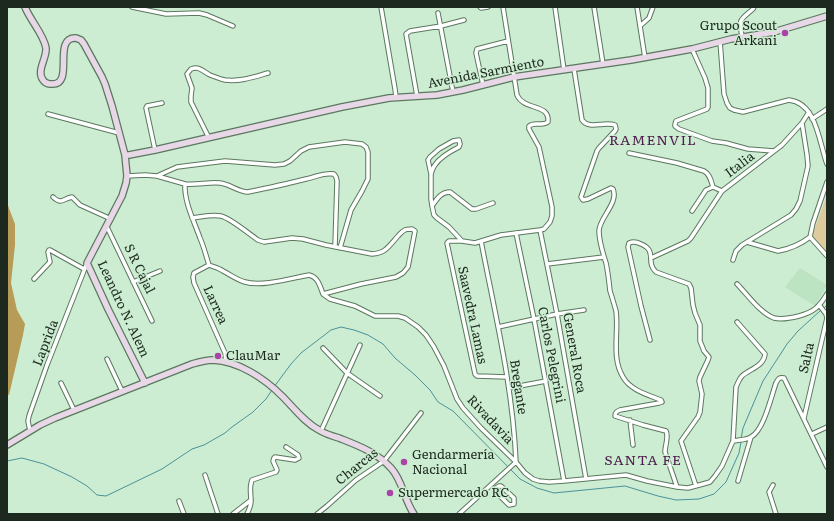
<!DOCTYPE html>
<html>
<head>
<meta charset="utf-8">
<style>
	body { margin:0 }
	#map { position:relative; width:834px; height:521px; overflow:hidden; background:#ccedd1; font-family:Literata,serif }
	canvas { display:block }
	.frame { position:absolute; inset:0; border:8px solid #1d291f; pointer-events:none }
</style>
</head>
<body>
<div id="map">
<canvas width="834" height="521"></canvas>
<div class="frame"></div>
</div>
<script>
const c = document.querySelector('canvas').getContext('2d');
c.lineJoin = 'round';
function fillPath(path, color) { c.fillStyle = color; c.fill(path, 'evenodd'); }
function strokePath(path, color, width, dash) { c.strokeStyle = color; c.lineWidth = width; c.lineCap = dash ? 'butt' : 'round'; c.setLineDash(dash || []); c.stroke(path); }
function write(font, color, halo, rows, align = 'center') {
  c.font = font + ' Literata,serif'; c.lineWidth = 3; c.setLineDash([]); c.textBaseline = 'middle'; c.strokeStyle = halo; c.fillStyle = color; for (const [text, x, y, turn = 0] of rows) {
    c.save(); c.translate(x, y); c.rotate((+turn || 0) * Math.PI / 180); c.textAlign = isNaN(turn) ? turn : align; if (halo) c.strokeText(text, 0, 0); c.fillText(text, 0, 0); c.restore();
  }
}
const built = new Path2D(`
	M 800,268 L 827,285 L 815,306 L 785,287 Z`);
const green = new Path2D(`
	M 827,195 L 827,254 L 812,236 Z`);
const forest = new Path2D(`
	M 7,203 L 15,224 L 15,245 L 11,283 L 17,310 L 25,324 L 23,335 L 9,395 L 7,394 Z`);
const stream = new Path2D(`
	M 824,308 L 827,305
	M 274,387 L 291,364 L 301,353 L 331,330 L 341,327 L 354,330 L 368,335 L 383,344 L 395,358 L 415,375 L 430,390 L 438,402 L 453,411 L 520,479 L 537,488 L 554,493 L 625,486 L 658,496 L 676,500 L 699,499 L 714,494 L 726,482 L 739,453 L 741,442
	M 741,439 L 743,428 L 763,381 L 787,344 L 798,331 L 821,310
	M 7,461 L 22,458 L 44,464 L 72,477 L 87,486 L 97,495 L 106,496 L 162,469 L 192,449 L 204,445 L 225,433 L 232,427 L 253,412 L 266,399 L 272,390`);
const street = new Path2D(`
	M 132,7 L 166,14 L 199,13 L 207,15 L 233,26
	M 381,7 L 395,89 L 396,97
	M 480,7 L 481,8 L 488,7
	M 555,7 L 564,70
	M 594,7 L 603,64
	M 637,7 L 645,58
	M 438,13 L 453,92
	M 640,26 L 649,18 L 653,7
	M 742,37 C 739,18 739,21 753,9 L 754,7
	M 720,41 L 724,94 L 727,103 L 730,108 L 734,110 L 743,112 L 789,100 C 817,103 819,143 827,164
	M 692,49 L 705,78 L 708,88 L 708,107 L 707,109 L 676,121 L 675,124 L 675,126 L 679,129 L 712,141 L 726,143 L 748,149 L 774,151
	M 574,69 L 582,120 C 589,130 604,121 615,125 L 616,129 L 615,131 L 599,148 L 597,151 L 581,197 L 583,200 L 588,199 L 611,188 L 613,189 C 619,203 599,218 599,231 C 599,242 603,253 606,263 C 608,272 609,282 610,291 C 612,297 614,304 616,311 C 619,332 611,358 623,377 C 630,390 648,395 661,400 L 662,402 L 659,403 L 620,410 C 617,411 615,412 615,416 L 643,425 L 666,431 C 669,437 665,445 665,452 L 677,487
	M 483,85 L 476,53 L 477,49 L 508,41
	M 417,96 L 406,34 L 410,31 L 441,26 L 464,20
	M 48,114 L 119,133
	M 812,119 L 827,109
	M 209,138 L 191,102 L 191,96 L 192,88 L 187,74 L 191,69 C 200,66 202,71 210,75 C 215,77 220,79 225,80 C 240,82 254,77 268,73
	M 155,150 L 146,108 L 147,106 L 162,103
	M 629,153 L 677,163 L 704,171 C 710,174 711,181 713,187 L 722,191 L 782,145 L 802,123 L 809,112
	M 431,174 C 432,171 433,167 435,165 C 440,157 451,151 459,147 L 460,144 L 459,140 L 453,141 L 439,149 L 430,157 L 428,160 L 431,174 L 431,199 L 432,206
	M 127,176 L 145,175 L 157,176 L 185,184 C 184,202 194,221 200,238 C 204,247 206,256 209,265
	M 157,176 L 177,167 L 225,161 L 275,165 L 284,164 L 290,161 L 301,151 L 309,147 L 345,142 L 362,144 L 366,147 L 368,152 L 368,179 L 362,191 L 351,210 L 340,248
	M 185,184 C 197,185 209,182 220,183 C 230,184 238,192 248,192 C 267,188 287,184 306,179 C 317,177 323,172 334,174 L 336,177 L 337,181 L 335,247
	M 53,197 C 62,205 62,199 72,197 L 80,205 L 111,219
	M 493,203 L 476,209 L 472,209 L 450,192 C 441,192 437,199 432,206 L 434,215 L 437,218 L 449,227 L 462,241 L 475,243 L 501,235 L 540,230 L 544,229 L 550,222 L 552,216 L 552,207 L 549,193 L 539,147 L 529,129 L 529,126 C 535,121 542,127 548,122 C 550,103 524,111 517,95 L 503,7
	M 692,211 L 706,190 L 713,187
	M 192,218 C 202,217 211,214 221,216 C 230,218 248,233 258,240 L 264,242 L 292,238 L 303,239 L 326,245 L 372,254 C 386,253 389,246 398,236 C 400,234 402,231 405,230 C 406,229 410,229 412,229 L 415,231 L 408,267 L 403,273 L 396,277 L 361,284 L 323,294 L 330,299 L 355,306 L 375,316 L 398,316 L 405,318 L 418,327 L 426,335 L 434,347 L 444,366 L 457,399 L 463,408 L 481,428 L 516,462 L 525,473 L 533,479 L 539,481 L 549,482 L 564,481 L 626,475 L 647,481 L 677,487 L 688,488 L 703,484 L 710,482 L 715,476 L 722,466 L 733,441 L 736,387 C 738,383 739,379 742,376 C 750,369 764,366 765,354 L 737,322
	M 107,227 L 152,321
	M 540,230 L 557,314 L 586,479
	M 516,233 L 534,319 L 564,481
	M 810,237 L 813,223 L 827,182
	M 810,237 L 827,256
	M 462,241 L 449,241 L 447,243 L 475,374 L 477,376 L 507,377
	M 747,242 L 778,251 C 789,249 801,244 810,237
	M 651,258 L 688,241 L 691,238 L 722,191
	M 733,260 L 736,251 L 742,245 L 791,215 L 796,209 L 800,201 L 808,166 L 807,155 L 802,123
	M 547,264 L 604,257
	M 209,265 C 214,267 219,268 223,271 C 231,275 237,280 245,282 C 262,287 292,278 309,275 C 318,277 320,286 323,294
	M 209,265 L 194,273 L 193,277 L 194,283 L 225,353 L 226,362
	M 34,279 L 50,262 L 48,252 L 49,250 L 50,250 L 84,269
	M 133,282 L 160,271
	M 737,284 C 747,294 760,313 774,318 C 782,320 791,318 799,316 C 814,312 819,307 827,294
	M 498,327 L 557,314 L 584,310
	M 650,340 L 641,306 L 628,247 L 629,243 C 634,241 637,242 641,244 C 658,251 645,262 656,272 L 689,284 L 691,288 L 693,305 L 695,313 L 700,325 L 700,341 L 704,351 L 709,357 L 708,360 L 700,377 L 699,381 L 702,394 L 700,412 L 698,417 L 681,441 L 696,486
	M 323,348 L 347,373 L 380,396
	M 107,359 L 122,391
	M 61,383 L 74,410
	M 509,388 L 546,381
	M 804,418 L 827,318 L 826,314 L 820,306
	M 630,420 L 633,445
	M 30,431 L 28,421 L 29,416 L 47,365 L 87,263
	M 321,431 L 360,345
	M 812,434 L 827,427
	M 733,441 C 738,440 747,440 751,437 C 764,430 771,397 776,383 C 778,379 779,377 784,378 L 827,467
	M 205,475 L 218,514
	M 738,481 L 751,437
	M 773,485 L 769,492 L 776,514
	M 499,486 L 501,486 L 514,498 L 514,504 L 509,505 L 497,493 L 496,488 Z
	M 179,501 L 184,514
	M 233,514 L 251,500
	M 247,514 C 249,510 251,506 251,501 C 251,494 249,487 252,480 L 276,472 L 277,470 L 273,461 L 274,458 L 275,457 L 295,460 L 299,458 L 298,455 L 286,447
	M 317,514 L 327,506 L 356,480 L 384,461 L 421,413
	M 459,514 L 516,462 C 513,387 495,314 481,241`);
const secondary = new Path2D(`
	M 25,7 C 30,20 44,35 46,48 C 47,58 36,71 43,80 C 45,83 48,84 51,84 C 76,86 51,37 76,38 L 81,40 L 84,44 L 102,77 L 105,84 L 112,106 L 125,155 L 127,176 L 126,183 L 122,196 L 87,263 L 108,309 L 145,383
	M 125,155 L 129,155 L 155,150 L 342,107 L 389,98 L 437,95 L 463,90 L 514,77 L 631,60 L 692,49 L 731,39 L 774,32 L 827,16
	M 7,445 L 40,425 L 55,418 L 192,364 C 199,362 206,360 213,360 C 238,361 264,378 282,396 C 294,408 304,422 319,430 C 325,434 332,436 339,438 C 359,446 376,452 391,468 C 403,481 404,500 414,514`);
const markers = [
	[785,33,4,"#aa43a6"],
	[218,356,4,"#aa43a6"],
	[404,462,4,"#aa43a6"],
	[390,493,4,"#aa43a6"]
];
const poiNames = [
	["Grupo Scout",777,26,"right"],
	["Arkani",777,41,"right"],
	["ClauMar",226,356],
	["Gendarmería",412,455],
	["Nacional",412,470],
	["Supermercado RC",398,493]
];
const streetNames = [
	["Avenida Sarmiento",486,73,-11],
	["Italia",740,165,-37],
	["S R Cajal",139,269,64],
	["Larrea",215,305,65],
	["Leandro N. Alem",123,309,65],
	["Saavedra Lamas",472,315,78],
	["Laprida",46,343,-69],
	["General Roca",574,353,80],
	["Carlos Pelegrini",551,355,79],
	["Salta",807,358,-77],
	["Bregante",518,387,81],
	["Rivadavia",490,420,47],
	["Charcas",357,467,-39]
];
const neighbourhoodNames = [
	["RAMENVIL",653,141],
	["SANTA FE",643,461]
];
fillPath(built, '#bce3c2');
fillPath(green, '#ddcb9d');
fillPath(forest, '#b79c58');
strokePath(stream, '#4a9199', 1);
strokePath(street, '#5b785f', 5.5);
strokePath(secondary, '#5b785f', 8);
strokePath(street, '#fff', 3.5);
strokePath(secondary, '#e8d7e7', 5.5);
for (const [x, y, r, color] of markers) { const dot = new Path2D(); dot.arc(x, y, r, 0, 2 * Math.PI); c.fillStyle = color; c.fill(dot); strokePath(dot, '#ccedd1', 1.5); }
write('13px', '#1d291f', '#ccedd1', poiNames, 'left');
write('13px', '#1d291f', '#ccedd1', streetNames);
c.letterSpacing = '1px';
write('14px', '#522050', '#ccedd1', neighbourhoodNames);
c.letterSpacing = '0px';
</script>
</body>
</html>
